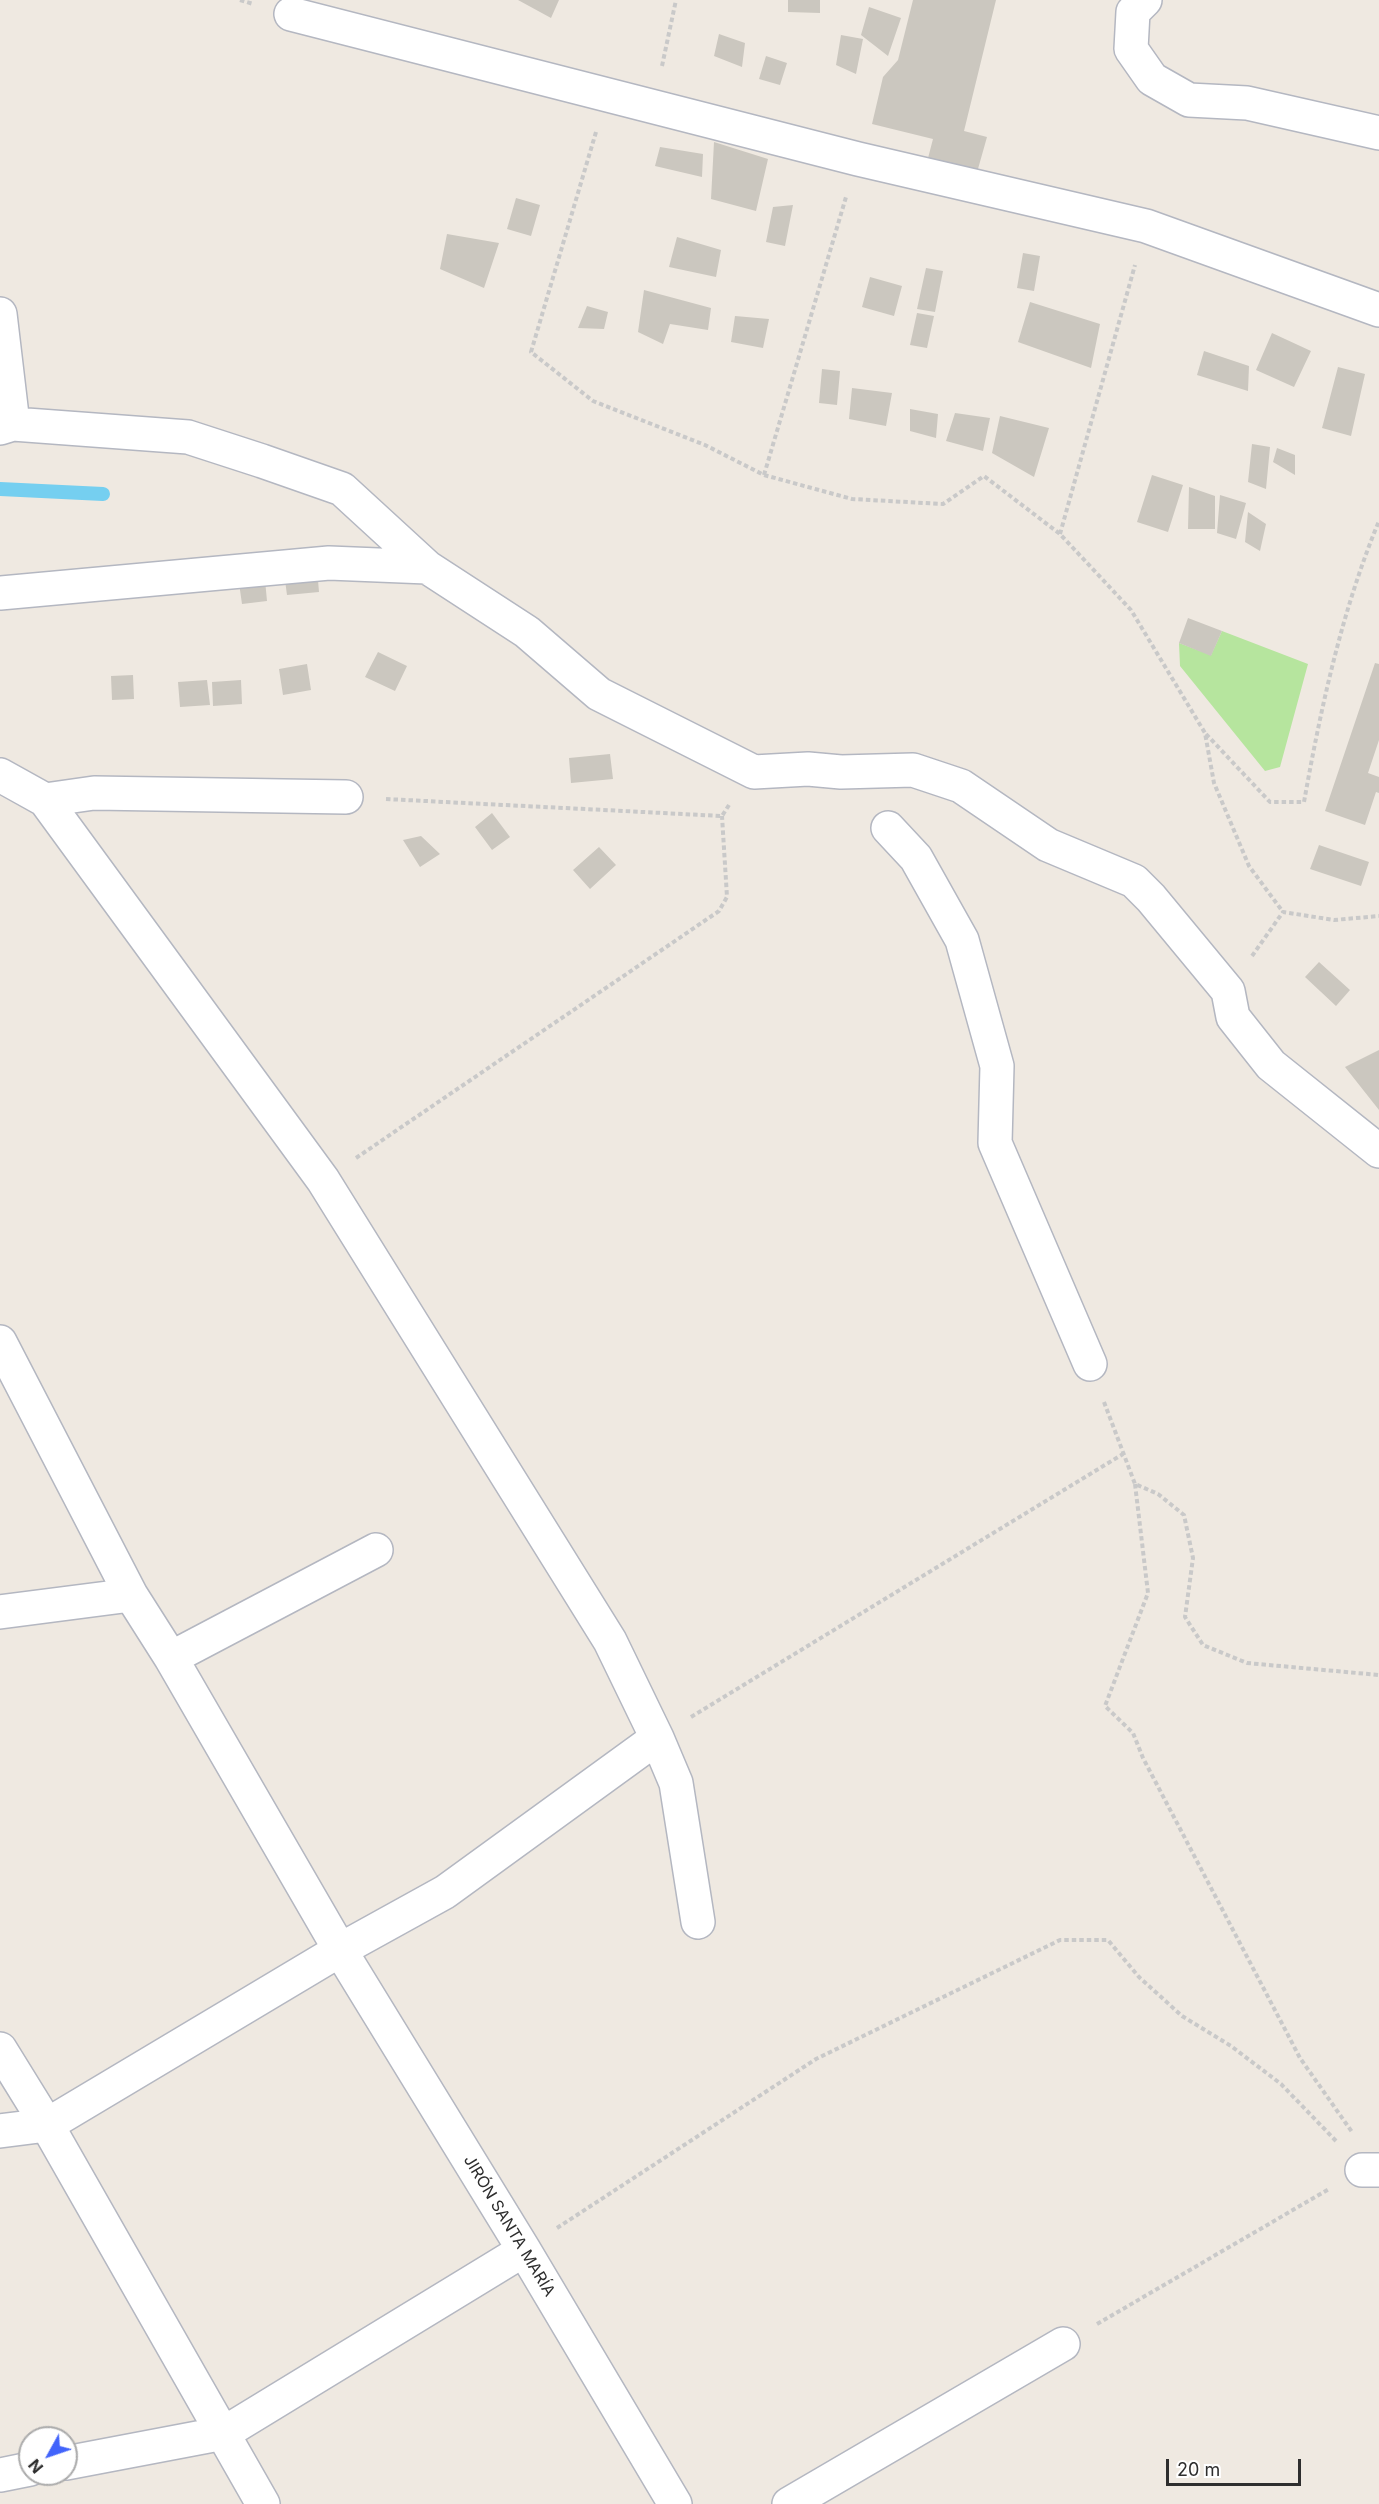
<!DOCTYPE html>
<html>
<head>
<meta charset="utf-8">
<style>
	body { margin:0 }
	#map { position:relative; width:1379px; height:2504px; overflow:hidden; background:#efe9e1; font-family:Inter,sans-serif }
	canvas { display:block }
	.north { position:absolute; left:18px; top:2426px; width:60px; height:60px; box-sizing:border-box; background:#fff; border:2px solid #ababab; border-radius:50%; rotate:230deg; font-size:16px; font-weight:700; line-height:24px; text-align:center; color:#2e2e2e }
	.north::after { content:''; display:block; margin:auto; width:21px; height:27px; background:#4264fb; clip-path:polygon(50% 0,100% 100%,50% 72%,0 100%) }
	.scale { position:absolute; left:1166px; top:2459px; width:135px; height:27px; box-sizing:border-box; border:3px solid #2e2e2e; border-top:0; padding-left:8px; font-size:18px; line-height:21px; white-space:nowrap; color:#2e2e2e; -webkit-text-stroke:4px #fff; paint-order:stroke }
</style>
</head>
<body>
<div id="map">
<canvas width="1379" height="2504"></canvas>
<div class="north">N</div>
<div class="scale">20 m</div>
</div>
<script>
const c = document.querySelector('canvas').getContext('2d');
c.lineJoin = 'round';
function fillPath(path, color) { c.fillStyle = color; c.fill(path, 'evenodd'); }
function strokePath(path, color, width, dash) { c.strokeStyle = color; c.lineWidth = width; c.lineCap = dash ? 'butt' : 'round'; c.setLineDash(dash || []); c.stroke(path); }
function write(font, color, halo, rows, align = 'center') {
  c.font = font + ' Inter,sans-serif'; c.lineWidth = 4.5; c.setLineDash([]); c.textBaseline = 'middle'; c.strokeStyle = halo; c.fillStyle = color; for (const [text, x, y, turn = 0] of rows) {
    c.save(); c.translate(x, y); c.rotate((+turn || 0) * Math.PI / 180); c.textAlign = isNaN(turn) ? turn : align; if (halo) c.strokeText(text, 0, 0); c.fillText(text, 0, 0); c.restore();
  }
}
const green = new Path2D(`
	M 1222,631 L 1308,664 L 1280,767 L 1265,771 L 1180,666 L 1179,643 L 1211,655 Z`);
const stream = new Path2D(`
	M 0,489 L 103,494`);
const building = new Path2D(`
	M 518,0 L 559,0 L 551,18 Z
	M 788,0 L 820,0 L 820,13 L 788,12 Z
	M 913,0 L 996,0 L 964,131 L 987,137 L 976,176 L 927,162 L 933,139 L 872,124 L 883,77 L 898,60 Z
	M 869,7 L 901,18 L 888,56 L 861,35 Z
	M 719,34 L 745,43 L 742,67 L 714,56 Z
	M 841,35 L 863,39 L 856,74 L 836,65 Z
	M 766,56 L 787,63 L 780,85 L 759,79 Z
	M 714,142 L 768,159 L 756,211 L 711,199 Z
	M 660,147 L 703,154 L 702,177 L 655,166 Z
	M 516,198 L 540,205 L 531,236 L 507,229 Z
	M 793,205 L 785,246 L 766,242 L 773,207 Z
	M 447,234 L 499,243 L 484,288 L 440,269 Z
	M 677,237 L 721,250 L 716,277 L 669,267 Z
	M 1023,253 L 1040,256 L 1034,291 L 1017,288 Z
	M 926,268 L 943,271 L 935,312 L 917,309 Z
	M 870,277 L 902,286 L 894,316 L 862,307 Z
	M 644,290 L 711,308 L 708,330 L 670,324 L 663,344 L 638,332 Z
	M 1030,302 L 1100,324 L 1091,368 L 1018,342 Z
	M 587,306 L 608,312 L 604,329 L 578,328 Z
	M 917,313 L 934,316 L 927,348 L 910,345 Z
	M 735,316 L 769,319 L 763,348 L 731,342 Z
	M 1272,333 L 1311,351 L 1294,387 L 1256,370 Z
	M 1204,351 L 1249,366 L 1248,391 L 1197,375 Z
	M 1338,367 L 1365,374 L 1351,436 L 1322,428 Z
	M 822,369 L 840,371 L 837,405 L 819,403 Z
	M 852,388 L 892,393 L 886,426 L 849,419 Z
	M 910,409 L 938,414 L 936,438 L 910,431 Z
	M 955,413 L 990,418 L 983,451 L 946,441 Z
	M 1000,416 L 1049,428 L 1034,477 L 992,453 Z
	M 1252,444 L 1270,447 L 1266,489 L 1248,482 Z
	M 1277,448 L 1295,455 L 1295,475 L 1273,462 Z
	M 1152,475 L 1183,485 L 1168,532 L 1137,522 Z
	M 1189,487 L 1215,496 L 1215,529 L 1188,529 Z
	M 1220,495 L 1246,503 L 1236,539 L 1217,533 Z
	M 1248,512 L 1266,524 L 1260,551 L 1245,542 Z
	M 317,569 L 319,592 L 287,595 L 284,573 Z
	M 265,580 L 267,601 L 242,604 L 239,583 Z
	M 1188,618 L 1222,631 L 1211,656 L 1179,643 Z
	M 378,652 L 407,666 L 395,691 L 365,677 Z
	M 1375,663 L 1379,664 L 1379,740 L 1368,773 L 1379,777 L 1379,793 L 1376,792 L 1365,825 L 1325,811 Z
	M 307,664 L 311,690 L 283,695 L 279,669 Z
	M 133,675 L 134,699 L 112,700 L 111,676 Z
	M 207,680 L 210,705 L 180,707 L 178,682 Z
	M 241,680 L 242,704 L 213,706 L 212,682 Z
	M 610,754 L 613,779 L 571,783 L 569,758 Z
	M 492,813 L 510,837 L 492,850 L 475,827 Z
	M 421,836 L 440,854 L 420,867 L 403,840 Z
	M 1319,845 L 1369,862 L 1361,886 L 1310,869 Z
	M 599,847 L 616,865 L 590,889 L 573,870 Z
	M 1319,962 L 1350,990 L 1336,1006 L 1305,977 Z
	M 1379,1050 L 1379,1110 L 1345,1067 Z`);
const path = new Path2D(`
	M 240,0 L 253,4
	M 662,66 L 676,0
	M 596,132 L 531,352 L 593,401 L 705,445 L 764,475 L 852,499 L 943,504 L 984,476 L 1060,534 L 1131,610 L 1205,733 L 1214,783 L 1249,866 L 1283,912
	M 764,475 L 846,197
	M 1060,534 L 1135,265
	M 1206,734 L 1270,802 L 1304,802 C 1321,707 1342,610 1379,521
	M 386,799 L 722,816 L 729,805
	M 1252,956 L 1283,912 L 1334,920 L 1379,916
	M 356,1158 L 719,911 L 727,897 L 722,816
	M 1104,1402 L 1135,1484 L 1158,1494 L 1184,1515 L 1193,1558 L 1185,1617 L 1203,1645 L 1247,1663 L 1379,1675
	M 1135,1484 L 1148,1593 L 1105,1706 L 1133,1733 L 1143,1758 L 1300,2058 L 1352,2132
	M 691,1717 L 1123,1454
	M 557,2228 L 816,2059 L 1060,1940 L 1108,1940 L 1139,1977 L 1182,2016 L 1231,2046 L 1281,2084 L 1336,2141
	M 1097,2324 L 1329,2189`);
const minor = new Path2D(`
	M 1145,0 L 1133,12 L 1131,49 L 1152,79 L 1189,100 L 1247,103 L 1379,133
	M 291,14 L 858,159 L 1146,226 L 1379,310
	M 0,314 L 13,424
	M 0,428 L 13,424 L 188,437 L 262,461 L 342,489 L 427,567
	M 0,593 L 329,563 L 427,567 L 527,632 L 599,694 L 754,772 L 808,769 L 841,772 L 913,770 L 961,786 L 1048,845 L 1134,881 L 1151,898 L 1228,991 L 1233,1017 L 1271,1065 L 1379,1151
	M 0,775 L 45,800 L 323,1180 L 610,1641 L 657,1738 L 676,1783 L 698,1922
	M 45,800 L 94,793 L 346,797
	M 888,828 L 916,858 L 962,940 L 997,1066 L 995,1143 L 1090,1364
	M 0,1342 L 131,1595 L 171,1658 L 340,1950 L 524,2250 L 675,2504
	M 0,1612 L 131,1595
	M 171,1658 L 376,1550
	M 0,2049 L 47,2125 L 263,2504
	M 0,2131 L 47,2125 L 340,1950 L 445,1892 L 657,1738
	M 1362,2170 L 1379,2170
	M 66,2463 L 224,2433 L 524,2250
	M 0,2475 L 30,2469
	M 789,2504 L 1063,2344`);
const streetNames = [
	["JIRÓN SANTA MARÍA",509,2226,59]
];
fillPath(green, '#b6e59e');
strokePath(stream, '#75cff0', 14);
fillPath(building, '#cbc7bf');
strokePath(minor, '#b4b7c1', 36);
strokePath(path, '#c9c9c9', 4, [4.5, 3]);
strokePath(minor, '#fff', 33);
write('16px', '#2e2e2e', '#fff', streetNames);
</script>
</body>
</html>
